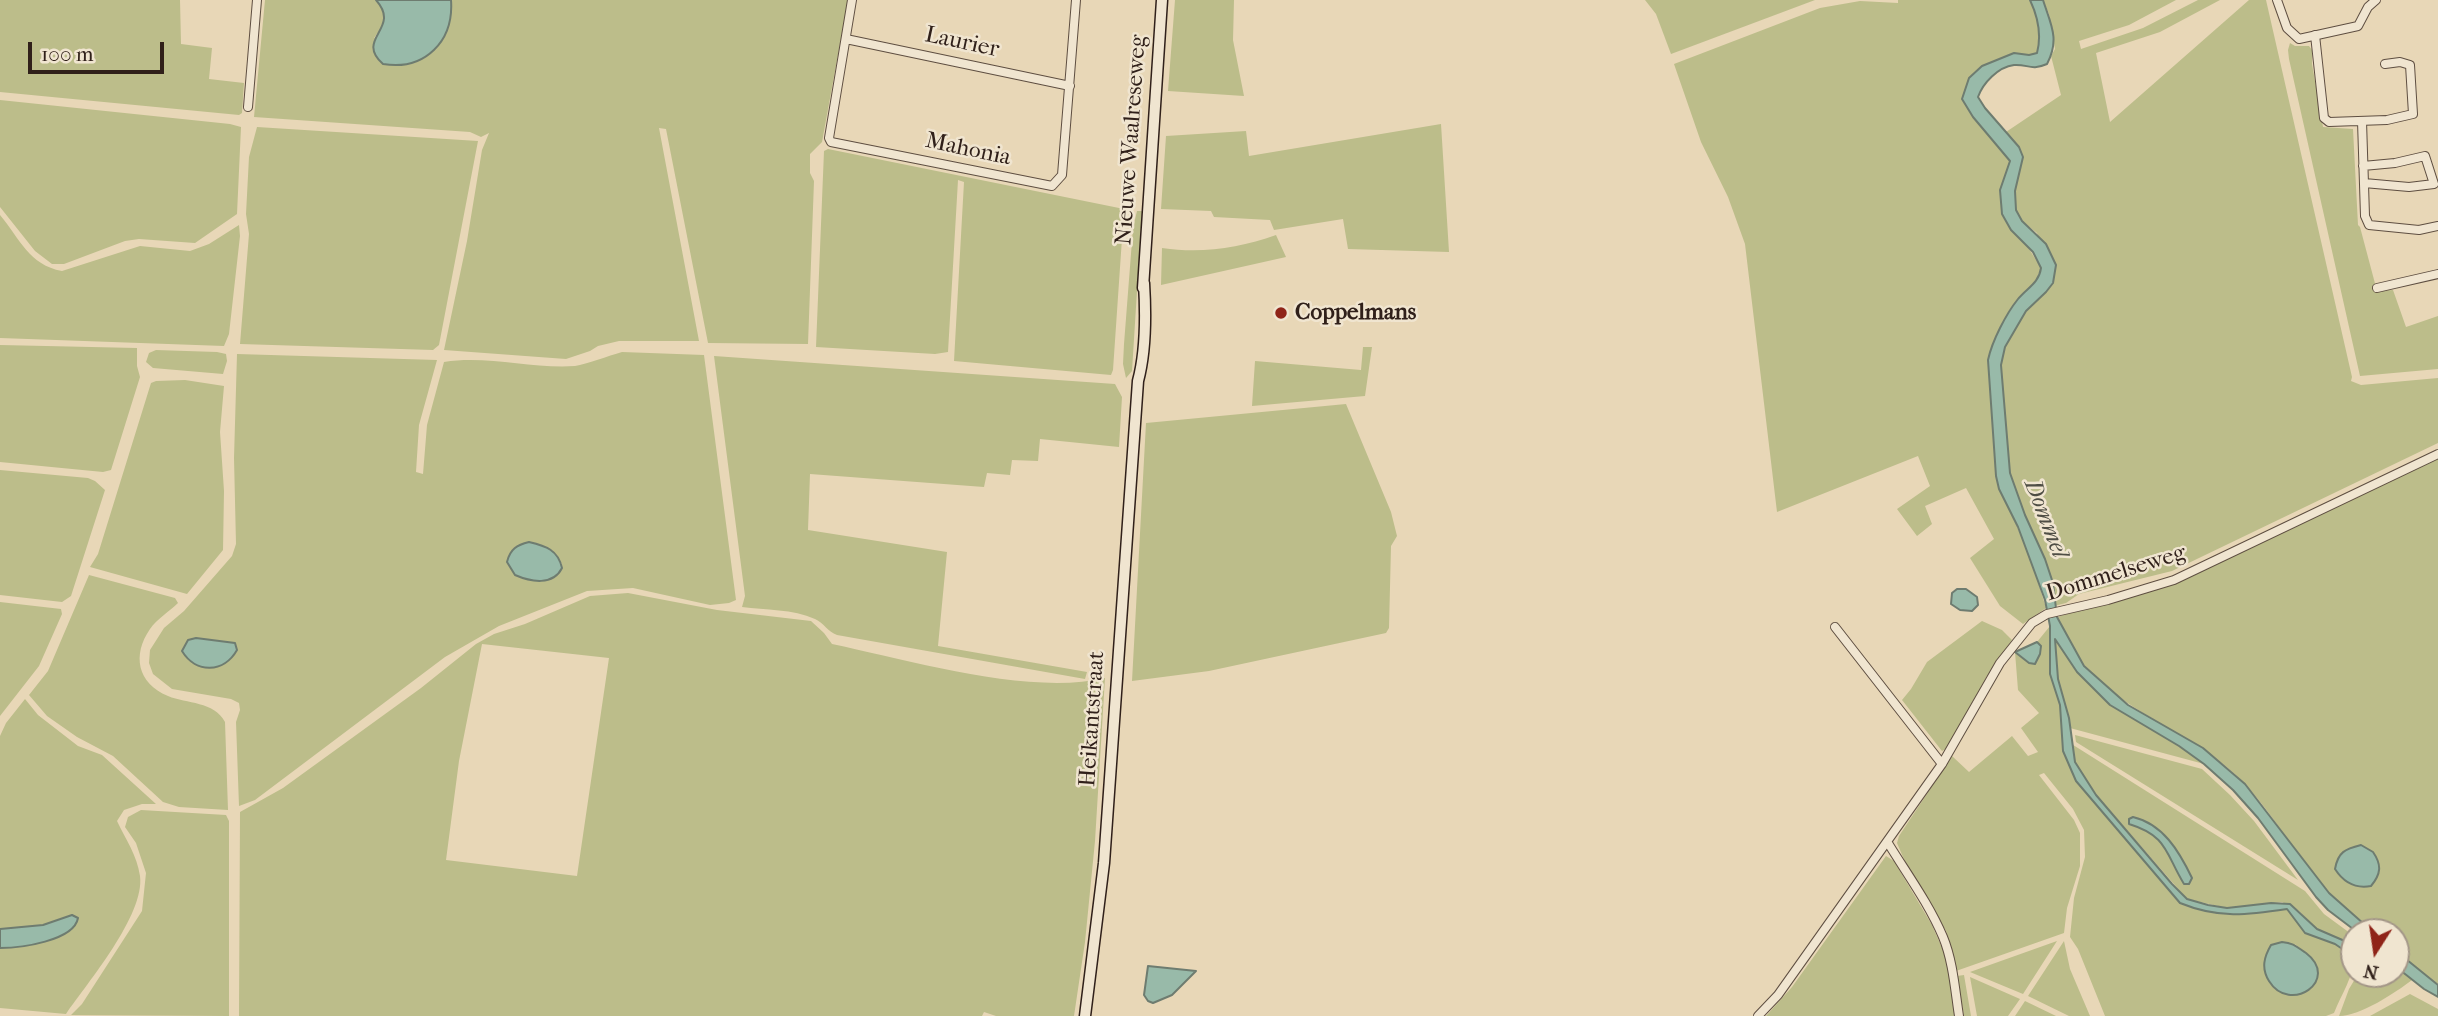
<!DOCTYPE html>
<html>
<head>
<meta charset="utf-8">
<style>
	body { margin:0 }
	#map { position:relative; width:2438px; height:1016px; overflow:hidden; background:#e8d7b7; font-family:"IM FELL French Canon",serif }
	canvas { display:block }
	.north { position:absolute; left:2340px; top:918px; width:70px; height:70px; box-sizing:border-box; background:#f0e5d0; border:2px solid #a39687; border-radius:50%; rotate:192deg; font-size:19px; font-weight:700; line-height:28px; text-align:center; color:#30201a }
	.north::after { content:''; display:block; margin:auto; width:24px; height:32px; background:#8f2418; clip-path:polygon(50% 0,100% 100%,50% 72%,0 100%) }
	.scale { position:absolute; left:28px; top:42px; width:136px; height:32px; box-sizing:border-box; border:4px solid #30201a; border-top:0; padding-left:9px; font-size:21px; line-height:24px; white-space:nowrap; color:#30201a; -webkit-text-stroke:5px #f0e5d0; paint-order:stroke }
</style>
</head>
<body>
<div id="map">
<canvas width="2438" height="1016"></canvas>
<div class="north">N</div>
<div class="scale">100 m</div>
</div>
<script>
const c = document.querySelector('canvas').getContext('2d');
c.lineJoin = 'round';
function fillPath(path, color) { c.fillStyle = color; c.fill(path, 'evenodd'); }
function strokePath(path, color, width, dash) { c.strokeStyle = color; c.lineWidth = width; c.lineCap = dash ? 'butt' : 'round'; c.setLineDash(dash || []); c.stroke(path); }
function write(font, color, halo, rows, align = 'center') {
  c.font = font + ' "IM FELL French Canon",serif'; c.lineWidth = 5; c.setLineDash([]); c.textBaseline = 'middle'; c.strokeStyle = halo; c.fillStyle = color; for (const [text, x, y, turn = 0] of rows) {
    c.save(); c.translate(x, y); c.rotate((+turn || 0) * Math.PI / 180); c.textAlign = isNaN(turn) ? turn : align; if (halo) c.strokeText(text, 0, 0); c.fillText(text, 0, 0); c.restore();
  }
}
const green = new Path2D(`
	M 0,0 L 180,0 L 181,44 L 212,48 L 209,79 L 244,83 L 242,113 L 239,115 L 0,92 Z
	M 265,0 L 376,0 C 389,15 385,24 374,38 L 452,13 L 451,0 L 848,0 L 822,142 L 810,154 L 810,173 L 814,181 L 808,344 L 708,343 L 666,129 L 659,128 L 699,341 L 619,341 L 598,346 L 590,351 L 566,359 L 444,350 L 467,241 L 482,150 L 489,133 L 481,137 L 470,132 L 254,117 Z
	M 1175,0 L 1234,0 L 1233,40 L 1244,96 L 1168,91 Z
	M 1645,0 L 1815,0 L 1671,54 L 1656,14 Z
	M 1898,0 L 2030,0 C 2038,17 2042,34 2037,53 L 2029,55 L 2014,53 L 1982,66 L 1973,117 L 2010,161 L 2000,190 L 2011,230 L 2026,244 L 2041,268 L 2035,283 L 2018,299 L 1988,360 L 1996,476 L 2033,565 L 2046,608 L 2023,624 L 2000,606 L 1970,558 L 1994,539 L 1966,488 L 1925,506 L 1932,524 L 1917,536 L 1897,509 L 1930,486 L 1918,456 L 1777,512 L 1745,244 L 1728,197 L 1701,142 L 1674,64 L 1820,8 L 1860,1 L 1898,3 Z
	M 2043,0 L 2176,0 L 2129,25 L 2079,41 L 2081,49 L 2143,28 L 2198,0 L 2220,0 L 2160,32 L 2096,53 L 2110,122 L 2249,0 L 2266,0 L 2352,377 L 2351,381 L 2361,385 L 2438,378 L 2438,443 L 2172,571 L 2079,594 L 2066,603 L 2054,606 L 2053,583 L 2045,559 L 2025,515 L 2010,473 L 2001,365 L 2005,347 L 2026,311 L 2046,292 L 2053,283 L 2037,233 L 2022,221 L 2016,210 L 2015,191 L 2023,157 L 2006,132 L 2061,95 L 2051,56 L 2055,49 L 2049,14 Z
	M 2290,43 L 2295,46 L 2309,46 L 2312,50 L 2312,64 L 2323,127 L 2353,129 L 2358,225 L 2360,227 L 2377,291 L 2393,290 L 2406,327 L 2438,316 L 2438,369 L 2360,376 L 2289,59 L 2288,50 Z
	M 0,100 L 230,124 L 241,127 L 237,214 L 195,243 L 139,239 L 125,241 L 64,264 L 52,264 L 35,251 L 0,207 Z
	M 1441,124 L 1449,252 L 1348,249 L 1343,219 L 1274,230 L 1270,220 L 1214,217 L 1211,211 L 1161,209 L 1166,136 L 1246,131 L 1249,156 Z
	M 257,127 L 478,141 L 439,345 L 433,350 L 240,344 L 249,234 L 246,214 L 249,157 Z
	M 828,149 L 1124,209 L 1113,370 L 1111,375 L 954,361 L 964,182 L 958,180 L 948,352 L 935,354 L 816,347 L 824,151 Z
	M 1137,211 L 1142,211 L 1132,371 L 1126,378 L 1123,364 L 1124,344 L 1133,228 Z
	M 0,215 C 20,239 29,265 62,271 L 140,246 L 190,251 L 209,244 L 239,225 L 240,236 L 229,334 L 224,346 L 0,338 Z
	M 1276,235 L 1286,257 L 1161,285 L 1162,248 C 1202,254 1239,248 1276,235 Z
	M 0,345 L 137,348 L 137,366 L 140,377 L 111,470 L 103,472 L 0,462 Z
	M 1363,347 L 1372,347 L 1365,396 L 1252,406 L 1255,361 L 1361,370 Z
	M 156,350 L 217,352 L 226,354 L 227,361 L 223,374 L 153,368 L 146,362 L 149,353 Z
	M 622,352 L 704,355 L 736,600 L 729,603 L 710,605 L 633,588 L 587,591 L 499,626 L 445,657 L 255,800 L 239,806 L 236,722 L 240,710 L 239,703 L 231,699 L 172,689 L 153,674 L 149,663 L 150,650 L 164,628 L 184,611 L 232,556 L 236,544 L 234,458 L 237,354 L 437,360 L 419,425 L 416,472 L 423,474 L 427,425 L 444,362 C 487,355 532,369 575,366 C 587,364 608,356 622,352 ZM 552,550 L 562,564 L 515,575 L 507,562 ZM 196,638 L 235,643 L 182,651 L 188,640 Z
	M 714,356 L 1115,384 L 1122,397 L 1119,447 L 1040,439 L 1038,461 L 1012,460 L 1010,475 L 987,473 L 984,487 L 810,474 L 808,530 L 947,552 L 938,646 L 1087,672 L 1085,679 L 837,635 C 828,632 824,623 815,619 C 793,609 765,610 742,607 L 745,596 Z
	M 185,380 L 224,386 L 220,432 L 224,491 L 223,550 L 187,594 L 90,567 L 98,554 L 151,383 L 156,381 Z
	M 1346,404 L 1391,512 L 1397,536 L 1391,546 L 1389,628 L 1386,633 L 1209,671 L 1132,681 L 1146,423 Z
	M 2438,457 L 2438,985 L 2396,951 L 2396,932 L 2373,932 C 2358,919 2343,907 2329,893 C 2298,860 2276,817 2244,783 C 2198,735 2131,717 2086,668 C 2072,653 2068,633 2057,617 L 2173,583 Z
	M 0,470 L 88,478 L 95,481 L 105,490 L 71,596 L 62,602 L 0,595 Z
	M 89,575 L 175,598 L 178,603 C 170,611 157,619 150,629 C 132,655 137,683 168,696 C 187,704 214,701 225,722 L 228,810 L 179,807 L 163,802 L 113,756 L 77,737 L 47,716 L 29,695 L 48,671 Z
	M 628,593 L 717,610 L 811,621 L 824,633 L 832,644 C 909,660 1029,696 1105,678 L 1095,841 L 1085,942 L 1074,1016 L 996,1016 L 984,1012 L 982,1016 L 239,1016 L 240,812 L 283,788 L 421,688 L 476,644 L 494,634 L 525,624 L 590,596 ZM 482,644 L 609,658 L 577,876 L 446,860 L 459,761 Z
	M 0,602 L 61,609 L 62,614 L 39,666 L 0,716 Z
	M 1982,621 L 2002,630 L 2012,640 L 1987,676 L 1946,749 L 1942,751 L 1902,700 L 1911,689 L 1927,662 Z
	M 2050,626 L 2050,674 L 2060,705 L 2063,751 L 2076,781 L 2180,903 C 2219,919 2246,915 2287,909 L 2305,933 L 2335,944 L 2354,957 C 2354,976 2341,995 2334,1013 L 2326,1016 L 2105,1016 L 2078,949 L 2070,937 L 2074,898 L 2085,857 L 2084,830 L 2073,809 L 2044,773 L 2039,775 L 2074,820 L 2080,833 L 2080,866 L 2067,908 L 2064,933 L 1956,971 L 1946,931 L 1906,864 L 1897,843 L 1899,836 L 1952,756 L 1969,772 L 2012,736 L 2028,756 L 2038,752 L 2021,728 L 2039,713 L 2018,690 L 2015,652 L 2029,663 L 2041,646 L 2037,642 ZM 2295,944 C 2311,958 2323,963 2313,987 Z
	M 2055,639 L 2077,672 L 2110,705 L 2165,736 L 2204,764 L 2070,728 L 2058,679 Z
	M 25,699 L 38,715 L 78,746 L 102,755 L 156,804 L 142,804 L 124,810 L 117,821 C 126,840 137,855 140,876 C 145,915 88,982 66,1014 L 0,1008 L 0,948 C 20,948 74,941 78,918 L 63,918 L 43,925 L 0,929 L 0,736 L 6,723 Z
	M 2075,735 L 2202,769 L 2230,795 L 2254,821 L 2298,880 L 2076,742 Z
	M 2070,743 L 2305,891 L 2324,914 L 2354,936 L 2354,945 L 2317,929 L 2299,911 L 2282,902 L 2227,908 L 2187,899 L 2096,795 L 2075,762 Z
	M 141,810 L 226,815 L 229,821 L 229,1016 L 71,1015 L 82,1004 L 142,911 L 146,873 L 136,843 L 125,827 L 128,817 Z
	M 1886,856 L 1894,861 L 1932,925 L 1946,957 L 1956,1016 L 1766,1016 L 1792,987 Z
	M 2057,941 L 2023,994 L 1970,972 Z
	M 2064,941 L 2070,969 L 2090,1016 L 2069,1016 L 2028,996 Z
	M 2400,969 L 2412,980 C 2395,993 2360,1016 2339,1016 L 2349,989 L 2358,974 L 2396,974 L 2396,970 Z
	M 1964,975 L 1971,1016 L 1964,1016 L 1957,976 Z
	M 1970,977 L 2020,999 L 2008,1016 L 1977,1016 Z
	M 2410,994 L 2438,1009 L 2438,1016 L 2370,1016 Z
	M 2025,1001 L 2056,1016 L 2015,1016 Z`);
const water = new Path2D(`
	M 376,0 L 451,0 C 454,41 425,71 383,64 C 354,38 402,29 376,0 Z
	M 2030,0 L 2043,0 C 2051,25 2060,39 2047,64 C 2031,71 2028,64 2014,65 C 1998,67 1983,83 1978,97 L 1985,108 L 2019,147 L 2023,157 L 2015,191 L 2016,210 L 2022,221 L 2046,244 L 2056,265 L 2053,283 L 2046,292 L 2026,311 L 2005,347 L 2001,365 L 2010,473 L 2025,515 L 2045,559 L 2053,583 L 2057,617 L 2084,666 L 2128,705 L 2203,748 L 2245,784 L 2329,893 L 2373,932 L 2357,932 L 2328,910 L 2316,897 L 2258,818 L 2233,790 L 2204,764 L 2179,746 L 2110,705 L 2077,672 L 2055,639 L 2058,679 L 2069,718 L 2075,762 L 2096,795 L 2172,884 L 2187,899 L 2208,905 L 2227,908 L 2271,903 L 2290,904 L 2317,929 L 2354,945 L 2354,957 L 2335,944 L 2305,933 L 2287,909 C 2247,915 2219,919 2180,903 L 2076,781 L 2063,751 L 2060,705 L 2050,674 L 2050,626 L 2045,600 L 2018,527 L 1999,489 L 1996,476 L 1988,360 C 1992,341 2006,314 2018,299 C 2027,288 2039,283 2041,268 L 2033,252 L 2011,230 L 2002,214 L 2000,190 L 2010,161 L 1973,117 L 1962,99 L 1969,78 L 1982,66 L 2014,53 L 2029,55 L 2037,53 C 2042,34 2038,17 2030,0 Z
	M 529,542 C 546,546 558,550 562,568 C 553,586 531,582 515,575 L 507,562 C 510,549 517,545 529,542 Z
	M 1957,589 L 1966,589 L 1977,597 L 1978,605 L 1972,611 L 1960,610 L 1951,604 L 1952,593 Z
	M 196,638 L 235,643 L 237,650 C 224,673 196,674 182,651 L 188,640 Z
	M 2037,642 L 2041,646 L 2040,654 L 2035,664 L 2029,663 L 2015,652 Z
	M 2133,817 C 2163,824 2179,851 2192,878 L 2189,884 L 2184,884 C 2165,853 2168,836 2129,824 L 2129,819 Z
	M 2361,845 L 2373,852 C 2382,865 2381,874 2371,886 C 2355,889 2344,883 2335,869 C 2338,852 2345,849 2361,845 Z
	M 72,915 L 78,918 C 74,941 20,948 0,948 L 0,929 L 43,925 Z
	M 2282,942 C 2294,943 2297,947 2306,953 C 2341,980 2290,1015 2269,981 C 2261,968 2264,957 2271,945 Z
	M 2396,951 L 2438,985 L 2438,997 L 2424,989 L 2400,970 L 2396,970 Z
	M 1148,966 L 1196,971 L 1172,995 L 1153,1003 L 1148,1001 L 1144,995 Z`);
const street = new Path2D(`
	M 852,0 L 829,138 L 831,142 L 1052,186 L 1062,175 L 1076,0
	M 2277,0 L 2287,28 L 2299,39 L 2358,26 L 2368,7 L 2376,0
	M 2315,35 L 2324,118 L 2329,122 L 2387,120 L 2413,114 L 2410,65 L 2400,62 L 2385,64
	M 846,39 L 1070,86
	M 248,107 L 257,0
	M 2362,121 L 2365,216 L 2369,225 L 2419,230 L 2438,226
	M 2363,166 L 2395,163 L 2425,156 L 2434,184 L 2409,187 L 2364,183
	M 2377,288 L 2438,274
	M 1835,627 L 1942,764
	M 1888,843 C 1907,874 1929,904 1943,937 C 1953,961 1955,990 1959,1016
	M 1758,1016 L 1778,995 L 1942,764 L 2000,663 L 2032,623 L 2047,614 L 2108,600 L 2174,580 L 2438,454`);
const secondary = new Path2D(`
	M 1143,288 L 1162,0
	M 1085,1016 L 1104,863 L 1138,381 C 1146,351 1146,315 1144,283`);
const markers = [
	[1281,313,7,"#8f2418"]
];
const streetNames = [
	["Laurier",962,43,12],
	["Nieuwe Waalreseweg",1132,140,-86],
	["Mahonia",968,150,12],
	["Dommelseweg",2116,574,-17],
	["Heikantstraat",1093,719,-86]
];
const poiNames = [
	["Coppelmans",1295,313]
];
const waterNames = [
	["Dommel",2045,519,69]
];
fillPath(green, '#bcbd8a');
fillPath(water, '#98baa9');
strokePath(water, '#6e7c70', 2);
strokePath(street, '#5e4e41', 10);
strokePath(secondary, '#30201a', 13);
strokePath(street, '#f0e5d0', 8);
strokePath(secondary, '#f0e5d0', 10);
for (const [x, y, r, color] of markers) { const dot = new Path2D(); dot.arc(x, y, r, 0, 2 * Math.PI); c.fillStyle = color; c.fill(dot); strokePath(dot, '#f0e5d0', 2.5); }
write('23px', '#30201a', '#f0e5d0', streetNames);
write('bold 23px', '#30201a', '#f0e5d0', poiNames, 'left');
write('italic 24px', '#4f4e45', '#f0e5d0', waterNames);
</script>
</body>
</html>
